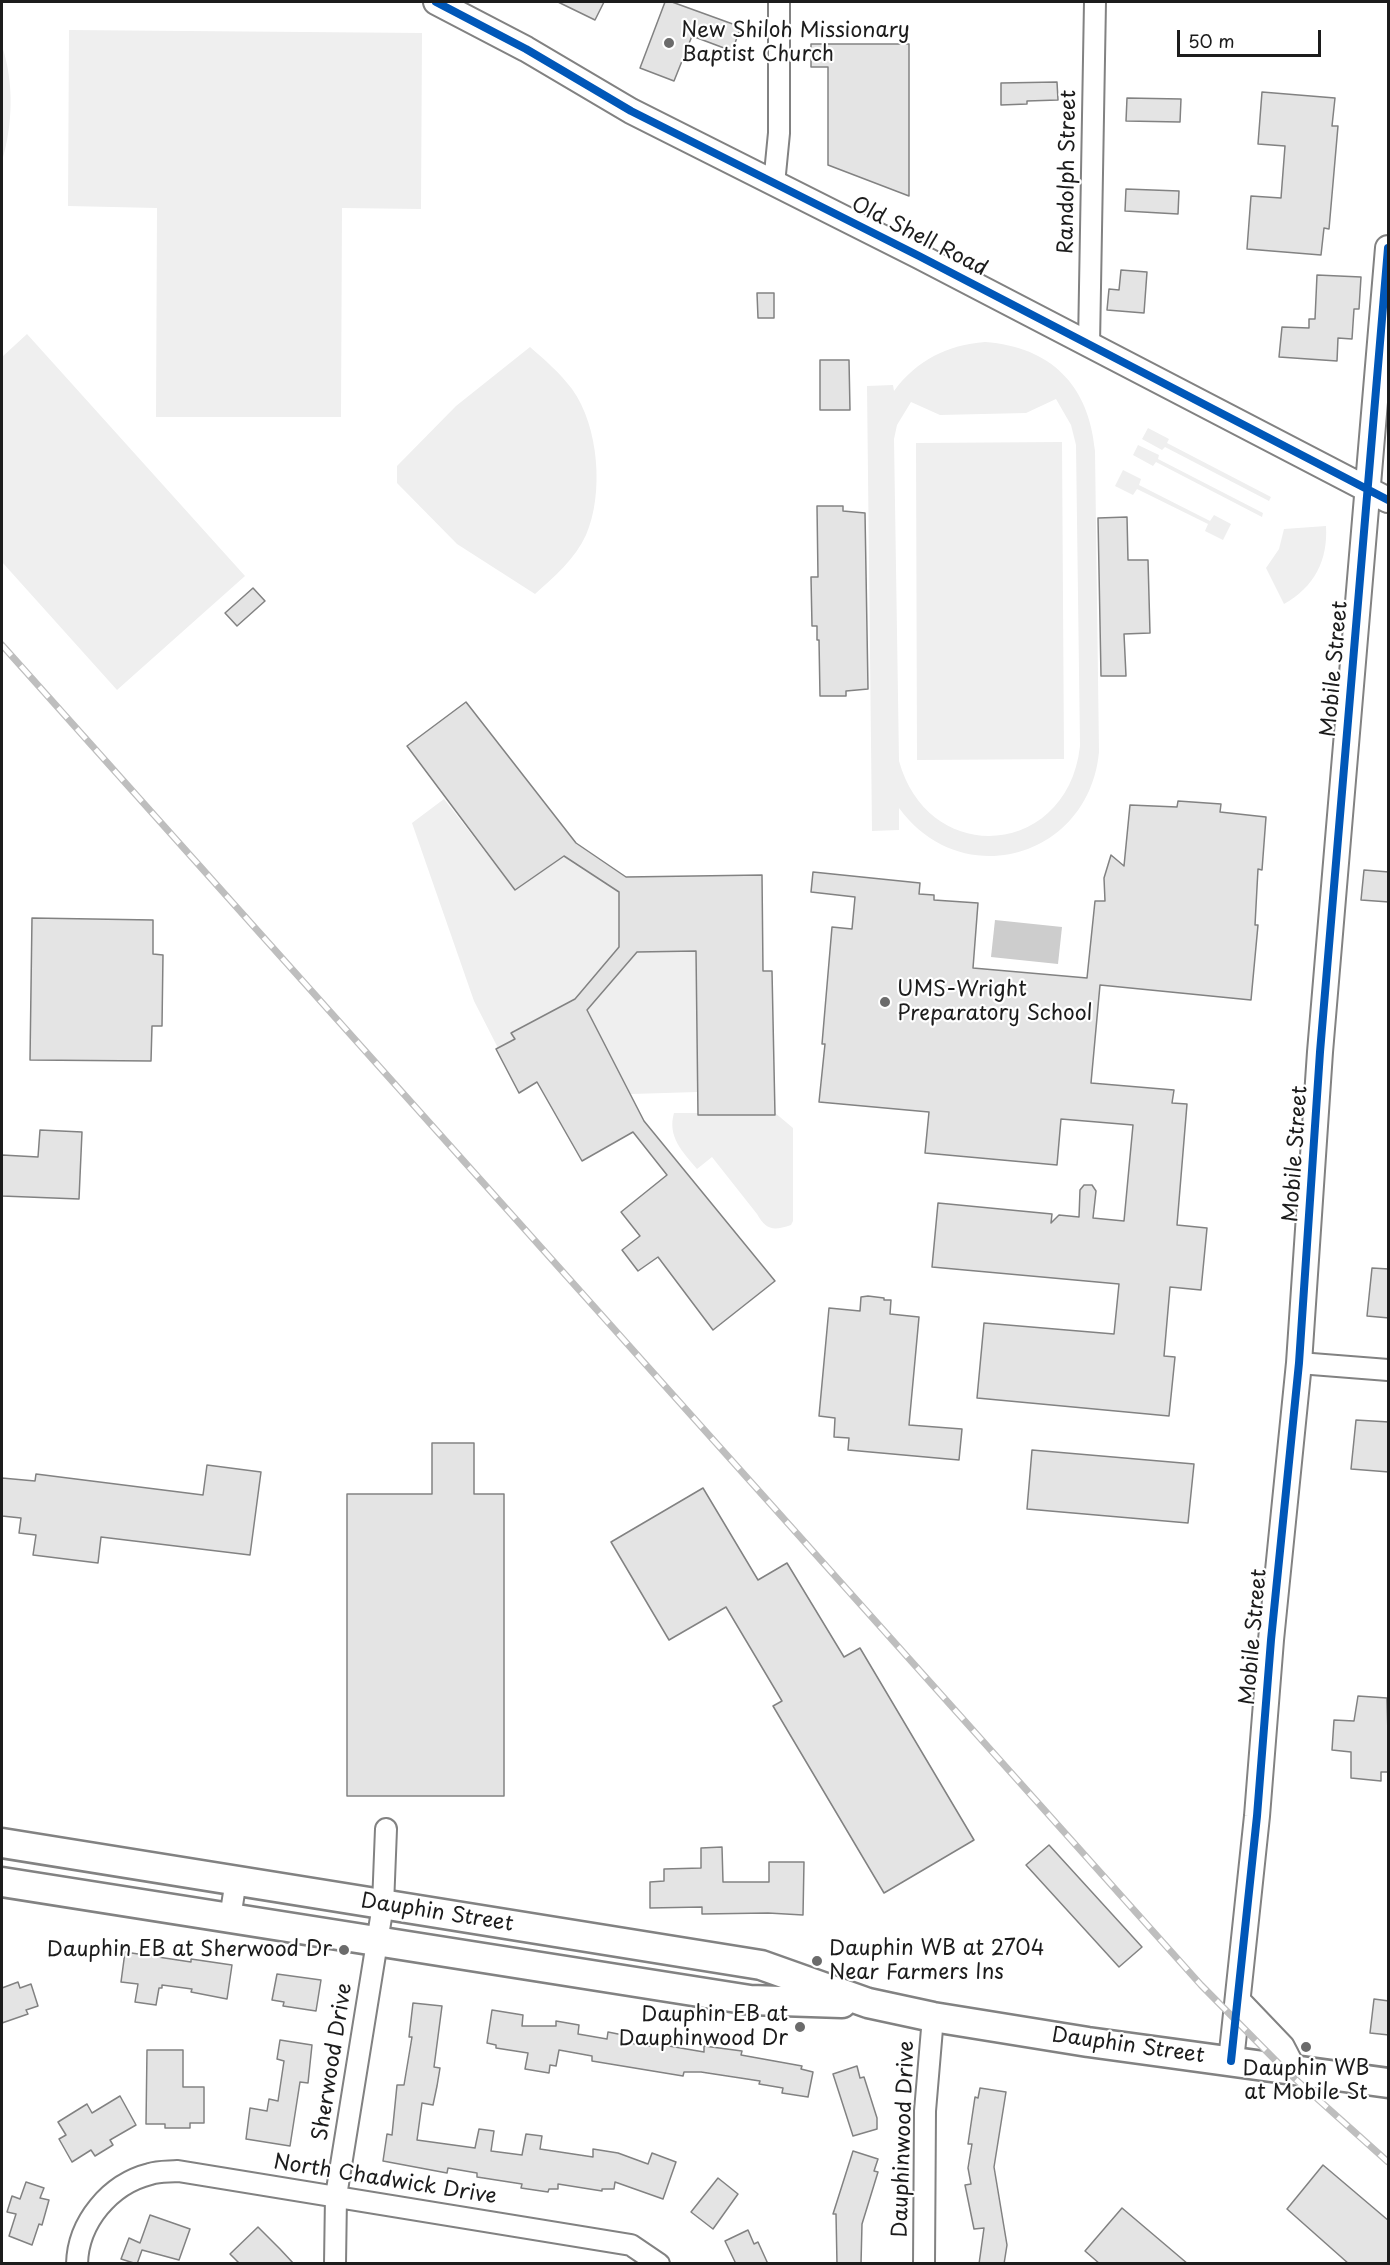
<!DOCTYPE html>
<html>
<head>
<meta charset="utf-8">
<style>
	body { margin:0 }
	#map { position:relative; width:1390px; height:2265px; overflow:hidden; background:#fff; font-family:"Playpen Sans",sans-serif }
	canvas { display:block }
	.frame { position:absolute; inset:0; border:3px solid #1c1c1c; pointer-events:none }
	.scale { position:absolute; left:1177px; top:30px; width:144px; height:27px; box-sizing:border-box; border:3px solid #1c1c1c; border-top:0; padding-left:8px; font-size:18px; line-height:21px; white-space:nowrap; color:#1c1c1c; -webkit-text-stroke:4px #fff; paint-order:stroke }
</style>
</head>
<body>
<div id="map">
<canvas width="1390" height="2265"></canvas>
<div class="frame"></div>
<div class="scale">50 m</div>
</div>
<script>
const c = document.querySelector('canvas').getContext('2d');
c.lineJoin = 'round';
function fillPath(path, color) { c.fillStyle = color; c.fill(path, 'evenodd'); }
function strokePath(path, color, width, dash) { c.strokeStyle = color; c.lineWidth = width; c.lineCap = dash ? 'butt' : 'round'; c.setLineDash(dash || []); c.stroke(path); }
function write(font, color, halo, rows, align = 'center') {
  c.font = font + ' "Playpen Sans",sans-serif'; c.lineWidth = 4.5; c.setLineDash([]); c.textBaseline = 'middle'; c.strokeStyle = halo; c.fillStyle = color; for (const [text, x, y, turn = 0] of rows) {
    c.save(); c.translate(x, y); c.rotate((+turn || 0) * Math.PI / 180); c.textAlign = isNaN(turn) ? turn : align; if (halo) c.strokeText(text, 0, 0); c.fillText(text, 0, 0); c.restore();
  }
}
const green = new Path2D(`
	M 69,30 L 422,33 L 421,209 L 342,208 L 341,417 L 156,417 L 157,208 L 68,206 Z
	M 2,46 C 14,82 13,124 2,161 Z
	M 27,334 L 245,576 L 117,690 L 2,562 L 2,357 Z
	M 985,342 C 1051,347 1089,385 1095,451 L 1099,752 C 1089,858 962,894 899,808 L 899,830 L 872,831 L 867,386 L 893,385 L 894,391 C 917,360 947,345 985,342 ZM 1056,399 L 1071,425 L 1076,445 L 1080,746 C 1068,857 929,869 899,761 L 894,439 L 897,425 L 911,402 L 940,415 L 1026,413 Z
	M 530,347 C 545,360 560,373 572,389 C 599,426 604,494 586,535 C 575,559 554,577 535,594 L 457,544 L 397,483 L 397,466 L 456,406 Z
	M 1148,428 L 1169,439 L 1167,443 L 1271,497 L 1269,501 L 1165,447 L 1162,450 L 1142,439 Z
	M 1062,442 L 1064,759 L 917,760 L 916,443 Z
	M 1138,445 L 1159,455 L 1158,459 L 1263,513 L 1262,517 L 1156,462 L 1153,466 L 1133,455 Z
	M 1123,470 L 1141,479 L 1139,485 L 1210,521 L 1214,515 L 1231,524 L 1223,540 L 1205,531 L 1208,524 L 1137,489 L 1133,495 L 1115,486 Z
	M 1326,526 C 1328,561 1314,587 1284,604 L 1266,568 L 1279,549 L 1284,529 Z
	M 444,799 L 515,890 L 564,856 L 619,892 L 619,947 L 575,999 L 512,1033 L 515,1039 L 498,1048 L 474,1001 L 412,823 Z
	M 696,951 L 698,1092 L 631,1094 L 587,1010 L 637,952 Z
	M 774,1112 L 793,1128 L 793,1221 L 791,1225 C 773,1231 766,1230 757,1214 L 712,1157 L 697,1169 C 683,1152 667,1137 674,1113 L 698,1113 L 698,1115 L 774,1115 Z`);
const water = new Path2D(`
	M 995,920 L 1062,927 L 1058,964 L 991,957 Z`);
const building = new Path2D(`
	M 558,2 L 604,2 L 595,20 Z
	M 665,2 L 672,2 L 741,27 L 732,51 L 692,36 L 674,81 L 640,68 Z
	M 811,44 L 909,44 L 909,196 L 828,165 L 828,67 L 811,67 Z
	M 1057,82 L 1058,100 L 1027,101 L 1027,104 L 1001,105 L 1001,83 Z
	M 1262,92 L 1335,98 L 1332,126 L 1338,126 L 1329,229 L 1324,228 L 1321,255 L 1247,249 L 1251,196 L 1281,198 L 1285,146 L 1258,144 Z
	M 1127,98 L 1181,99 L 1180,122 L 1126,121 Z
	M 1126,189 L 1179,191 L 1178,214 L 1125,211 Z
	M 1121,270 L 1147,272 L 1144,313 L 1107,310 L 1109,289 L 1119,290 Z
	M 1317,275 L 1361,277 L 1359,309 L 1354,309 L 1352,339 L 1338,338 L 1337,361 L 1279,357 L 1282,327 L 1309,328 L 1309,319 L 1315,319 Z
	M 757,293 L 774,293 L 774,318 L 758,318 Z
	M 820,360 L 849,360 L 850,410 L 820,410 Z
	M 817,506 L 843,506 L 843,511 L 865,513 L 868,689 L 846,691 L 846,696 L 820,696 L 819,640 L 817,640 L 817,626 L 812,626 L 811,577 L 818,577 Z
	M 1127,517 L 1128,560 L 1148,560 L 1150,633 L 1124,634 L 1126,676 L 1101,676 L 1098,518 Z
	M 253,588 L 265,601 L 237,626 L 225,613 Z
	M 466,702 L 576,843 L 626,877 L 762,875 L 763,971 L 772,971 L 775,1115 L 698,1115 L 696,951 L 637,952 L 587,1010 L 644,1121 L 775,1281 L 713,1330 L 658,1257 L 638,1271 L 622,1250 L 640,1236 L 621,1212 L 667,1175 L 633,1132 L 582,1161 L 537,1082 L 519,1093 L 496,1049 L 515,1039 L 511,1033 L 575,999 L 619,947 L 619,892 L 564,856 L 515,890 L 407,746 Z
	M 1178,801 L 1221,804 L 1220,812 L 1266,817 L 1262,870 L 1258,869 L 1255,925 L 1258,925 L 1251,1000 L 1100,985 L 1091,1083 L 1174,1090 L 1172,1103 L 1187,1104 L 1177,1225 L 1207,1228 L 1201,1290 L 1170,1287 L 1164,1356 L 1175,1357 L 1169,1416 L 977,1398 L 984,1323 L 1114,1334 L 1119,1284 L 932,1267 L 938,1203 L 1052,1214 L 1051,1223 L 1059,1215 L 1079,1217 L 1080,1190 L 1084,1185 L 1092,1185 L 1096,1191 L 1093,1218 L 1124,1221 L 1133,1125 L 1061,1119 L 1057,1165 L 925,1153 L 929,1112 L 819,1102 L 825,1044 L 822,1044 L 832,927 L 852,929 L 855,897 L 811,892 L 813,872 L 920,883 L 919,894 L 934,895 L 934,900 L 978,903 L 973,968 L 1087,978 L 1095,901 L 1105,901 L 1104,878 L 1111,855 L 1124,866 L 1130,805 L 1177,807 Z
	M 1364,870 L 1389,872 L 1389,902 L 1361,900 Z
	M 32,918 L 153,920 L 153,954 L 163,955 L 162,1026 L 152,1026 L 151,1061 L 30,1060 Z
	M 40,1130 L 82,1132 L 79,1199 L 2,1196 L 2,1155 L 38,1157 Z
	M 1372,1268 L 1389,1269 L 1389,1318 L 1367,1316 Z
	M 868,1296 L 884,1298 L 884,1300 L 891,1300 L 890,1314 L 919,1317 L 909,1425 L 962,1429 L 959,1460 L 848,1450 L 849,1438 L 834,1437 L 835,1418 L 819,1416 L 829,1308 L 860,1311 L 861,1297 Z
	M 1356,1420 L 1389,1422 L 1389,1472 L 1351,1469 Z
	M 432,1443 L 474,1443 L 474,1494 L 504,1494 L 504,1796 L 347,1796 L 347,1494 L 432,1494 Z
	M 1032,1450 L 1194,1464 L 1188,1523 L 1027,1509 Z
	M 207,1465 L 261,1472 L 250,1555 L 101,1537 L 98,1563 L 33,1555 L 36,1535 L 19,1533 L 21,1518 L 2,1516 L 2,1478 L 35,1481 L 36,1474 L 203,1495 Z
	M 703,1488 L 758,1580 L 787,1563 L 844,1657 L 860,1648 L 974,1840 L 884,1893 L 773,1706 L 782,1701 L 726,1607 L 669,1640 L 611,1542 Z
	M 1358,1696 L 1387,1698 L 1389,1772 L 1381,1772 L 1381,1781 L 1351,1778 L 1351,1752 L 1332,1750 L 1334,1720 L 1354,1721 Z
	M 1049,1845 L 1142,1947 L 1119,1967 L 1026,1865 Z
	M 722,1847 L 723,1882 L 769,1882 L 769,1862 L 804,1862 L 803,1915 L 768,1913 L 702,1914 L 702,1907 L 650,1908 L 650,1882 L 664,1881 L 664,1869 L 701,1868 L 701,1848 Z
	M 125,1952 L 191,1962 L 191,1959 L 232,1965 L 227,1999 L 191,1992 L 192,1989 L 162,1985 L 162,1988 L 159,1988 L 156,2005 L 135,2002 L 138,1984 L 121,1982 Z
	M 277,1974 L 321,1980 L 316,2011 L 283,2006 L 284,2002 L 272,2000 Z
	M 18,1982 L 20,1988 L 31,1984 L 38,2006 L 26,2010 L 28,2014 L 2,2023 L 2,1988 Z
	M 1374,1999 L 1389,2001 L 1389,2035 L 1370,2033 Z
	M 413,2003 L 442,2006 L 434,2067 L 440,2068 L 437,2086 L 433,2105 L 422,2103 L 417,2140 L 475,2148 L 479,2129 L 494,2131 L 491,2151 L 522,2155 L 526,2134 L 542,2136 L 540,2149 L 593,2157 L 593,2149 L 618,2153 L 648,2164 L 652,2153 L 676,2162 L 663,2199 L 615,2182 L 614,2189 L 602,2189 L 602,2191 L 558,2184 L 558,2189 L 549,2189 L 548,2192 L 521,2188 L 522,2184 L 477,2177 L 477,2173 L 448,2168 L 447,2173 L 383,2161 L 387,2134 L 392,2135 L 397,2085 L 404,2085 L 412,2037 L 409,2037 Z
	M 492,2010 L 523,2015 L 522,2026 L 556,2026 L 556,2021 L 579,2025 L 578,2034 L 607,2039 L 608,2032 L 623,2035 L 622,2042 L 651,2046 L 653,2037 L 670,2040 L 669,2046 L 704,2052 L 704,2046 L 742,2051 L 741,2055 L 802,2066 L 801,2069 L 813,2072 L 808,2097 L 782,2093 L 783,2088 L 759,2084 L 760,2081 L 701,2072 L 684,2072 L 683,2076 L 592,2061 L 592,2056 L 559,2050 L 556,2066 L 550,2065 L 549,2073 L 525,2069 L 528,2053 L 496,2048 L 496,2045 L 487,2043 Z
	M 280,2040 L 312,2045 L 308,2083 L 300,2082 L 290,2146 L 246,2139 L 250,2108 L 267,2111 L 269,2099 L 278,2101 L 284,2061 L 277,2059 Z
	M 147,2050 L 183,2050 L 183,2087 L 204,2087 L 204,2123 L 190,2123 L 190,2128 L 165,2128 L 165,2124 L 146,2124 Z
	M 857,2066 L 860,2078 L 864,2077 L 877,2118 L 877,2129 L 853,2136 L 833,2074 Z
	M 980,2088 L 1006,2092 L 994,2167 L 1007,2245 L 1004,2264 L 979,2264 L 984,2228 L 974,2229 L 965,2185 L 971,2184 L 968,2168 L 972,2144 L 968,2144 L 975,2097 L 978,2098 Z
	M 120,2096 L 136,2125 L 110,2140 L 113,2145 L 95,2156 L 91,2150 L 72,2162 L 59,2139 L 66,2135 L 58,2122 L 87,2104 L 92,2113 Z
	M 853,2151 L 878,2159 L 874,2171 L 878,2172 L 862,2224 L 861,2264 L 837,2264 L 836,2214 L 833,2214 Z
	M 1323,2165 L 1389,2221 L 1389,2264 L 1349,2264 L 1287,2209 Z
	M 718,2178 L 738,2194 L 713,2229 L 691,2212 Z
	M 26,2182 L 44,2188 L 40,2198 L 49,2200 L 42,2225 L 39,2224 L 32,2245 L 9,2236 L 16,2214 L 7,2212 L 12,2196 L 20,2199 Z
	M 1122,2208 L 1188,2264 L 1100,2264 L 1085,2251 Z
	M 150,2215 L 190,2229 L 179,2260 L 142,2250 L 137,2264 L 121,2259 L 129,2238 L 140,2243 Z
	M 258,2227 L 280,2249 L 294,2264 L 240,2264 L 230,2254 Z
	M 748,2230 L 754,2244 L 758,2242 L 768,2264 L 736,2264 L 725,2241 Z`);
const minor = new Path2D(`
	M 774,184 L 779,133 L 779,2
	M 1089,344 L 1095,2
	M 1299,1363 L 1388,1370
	M 230,1918 L 236,1880
	M 77,2264 C 78,2222 110,2184 150,2174 C 159,2171 169,2172 178,2171 L 631,2245 L 659,2264
	M 335,2264 L 336,2196 L 383,1905 L 386,1829
	M 924,2264 L 925,2111 L 933,2017`);
const tertiary = new Path2D(`
	M 436,2 L 526,49 L 631,111 L 919,256 L 1388,500
	M 1238,2001 L 1282,2047 L 1294,2070
	M 1231,2061 L 1257,1816 L 1271,1640 L 1299,1363 L 1320,1052 L 1388,248`);
const secondary = new Path2D(`
	M 2,1843 L 761,1965 L 868,2003 L 933,2017 L 1088,2042 L 1388,2083
	M 2,1882 L 750,2000 L 842,2003`);
const rail = new Path2D(`
	M 2,645 L 1201,1985 L 1283,2068 L 1388,2162`);
const cycleway = new Path2D(`
	M 436,2 L 526,49 L 631,111 L 919,256 L 1388,500
	M 1231,2061 L 1257,1816 L 1271,1640 L 1299,1363 L 1320,1052 L 1388,248`);
const markers = [
	[669,43,6,"#6b6b6b"],
	[885,1002,6,"#6b6b6b"],
	[344,1950,6,"#6b6b6b"],
	[817,1961,6,"#6b6b6b"],
	[800,2027,6,"#6b6b6b"],
	[1306,2047,6,"#6b6b6b"]
];
const poiNames = [
	["New Shiloh Missionary",681,31],
	["Baptist Church",681,55],
	["UMS-Wright",897,990],
	["Preparatory School",897,1014],
	["Dauphin WB at 2704",829,1949],
	["Near Farmers Ins",829,1973],
	["Dauphin EB at Sherwood Dr",332,1950,"right"],
	["Dauphin EB at",788,2015,"right"],
	["Dauphinwood Dr",788,2039,"right"],
	["Dauphin WB",1306,2069,"center"],
	["at Mobile St",1306,2093,"center"]
];
const streetNames = [
	["Randolph Street",1068,172,-89],
	["Old Shell Road",919,237,27],
	["Mobile Street",1335,669,-85],
	["Mobile Street",1296,1154,-86],
	["Mobile Street",1254,1637,-85],
	["Dauphin Street",437,1913,9],
	["Dauphin Street",1128,2046,8],
	["Sherwood Drive",333,2062,-81],
	["Dauphinwood Drive",904,2139,-88],
	["North Chadwick Drive",385,2180,9]
];
fillPath(green, '#efefef');
fillPath(water, '#cdcdcd');
fillPath(building, '#e4e4e4');
strokePath(building, '#828282', 1.5);
strokePath(minor, '#828282', 24);
strokePath(tertiary, '#828282', 28);
strokePath(secondary, '#828282', 33);
strokePath(minor, '#fff', 20);
strokePath(tertiary, '#fff', 24);
strokePath(secondary, '#fff', 28);
strokePath(rail, '#bebebe', 7);
strokePath(rail, '#fff', 4.5, [14]);
strokePath(cycleway, '#0057b8', 8);
for (const [x, y, r, color] of markers) { const dot = new Path2D(); dot.arc(x, y, r, 0, 2 * Math.PI); c.fillStyle = color; c.fill(dot); strokePath(dot, '#fff', 2); }
write('21px', '#1c1c1c', '#fff', poiNames, 'left');
write('21px', '#1c1c1c', '#fff', streetNames);
</script>
</body>
</html>
